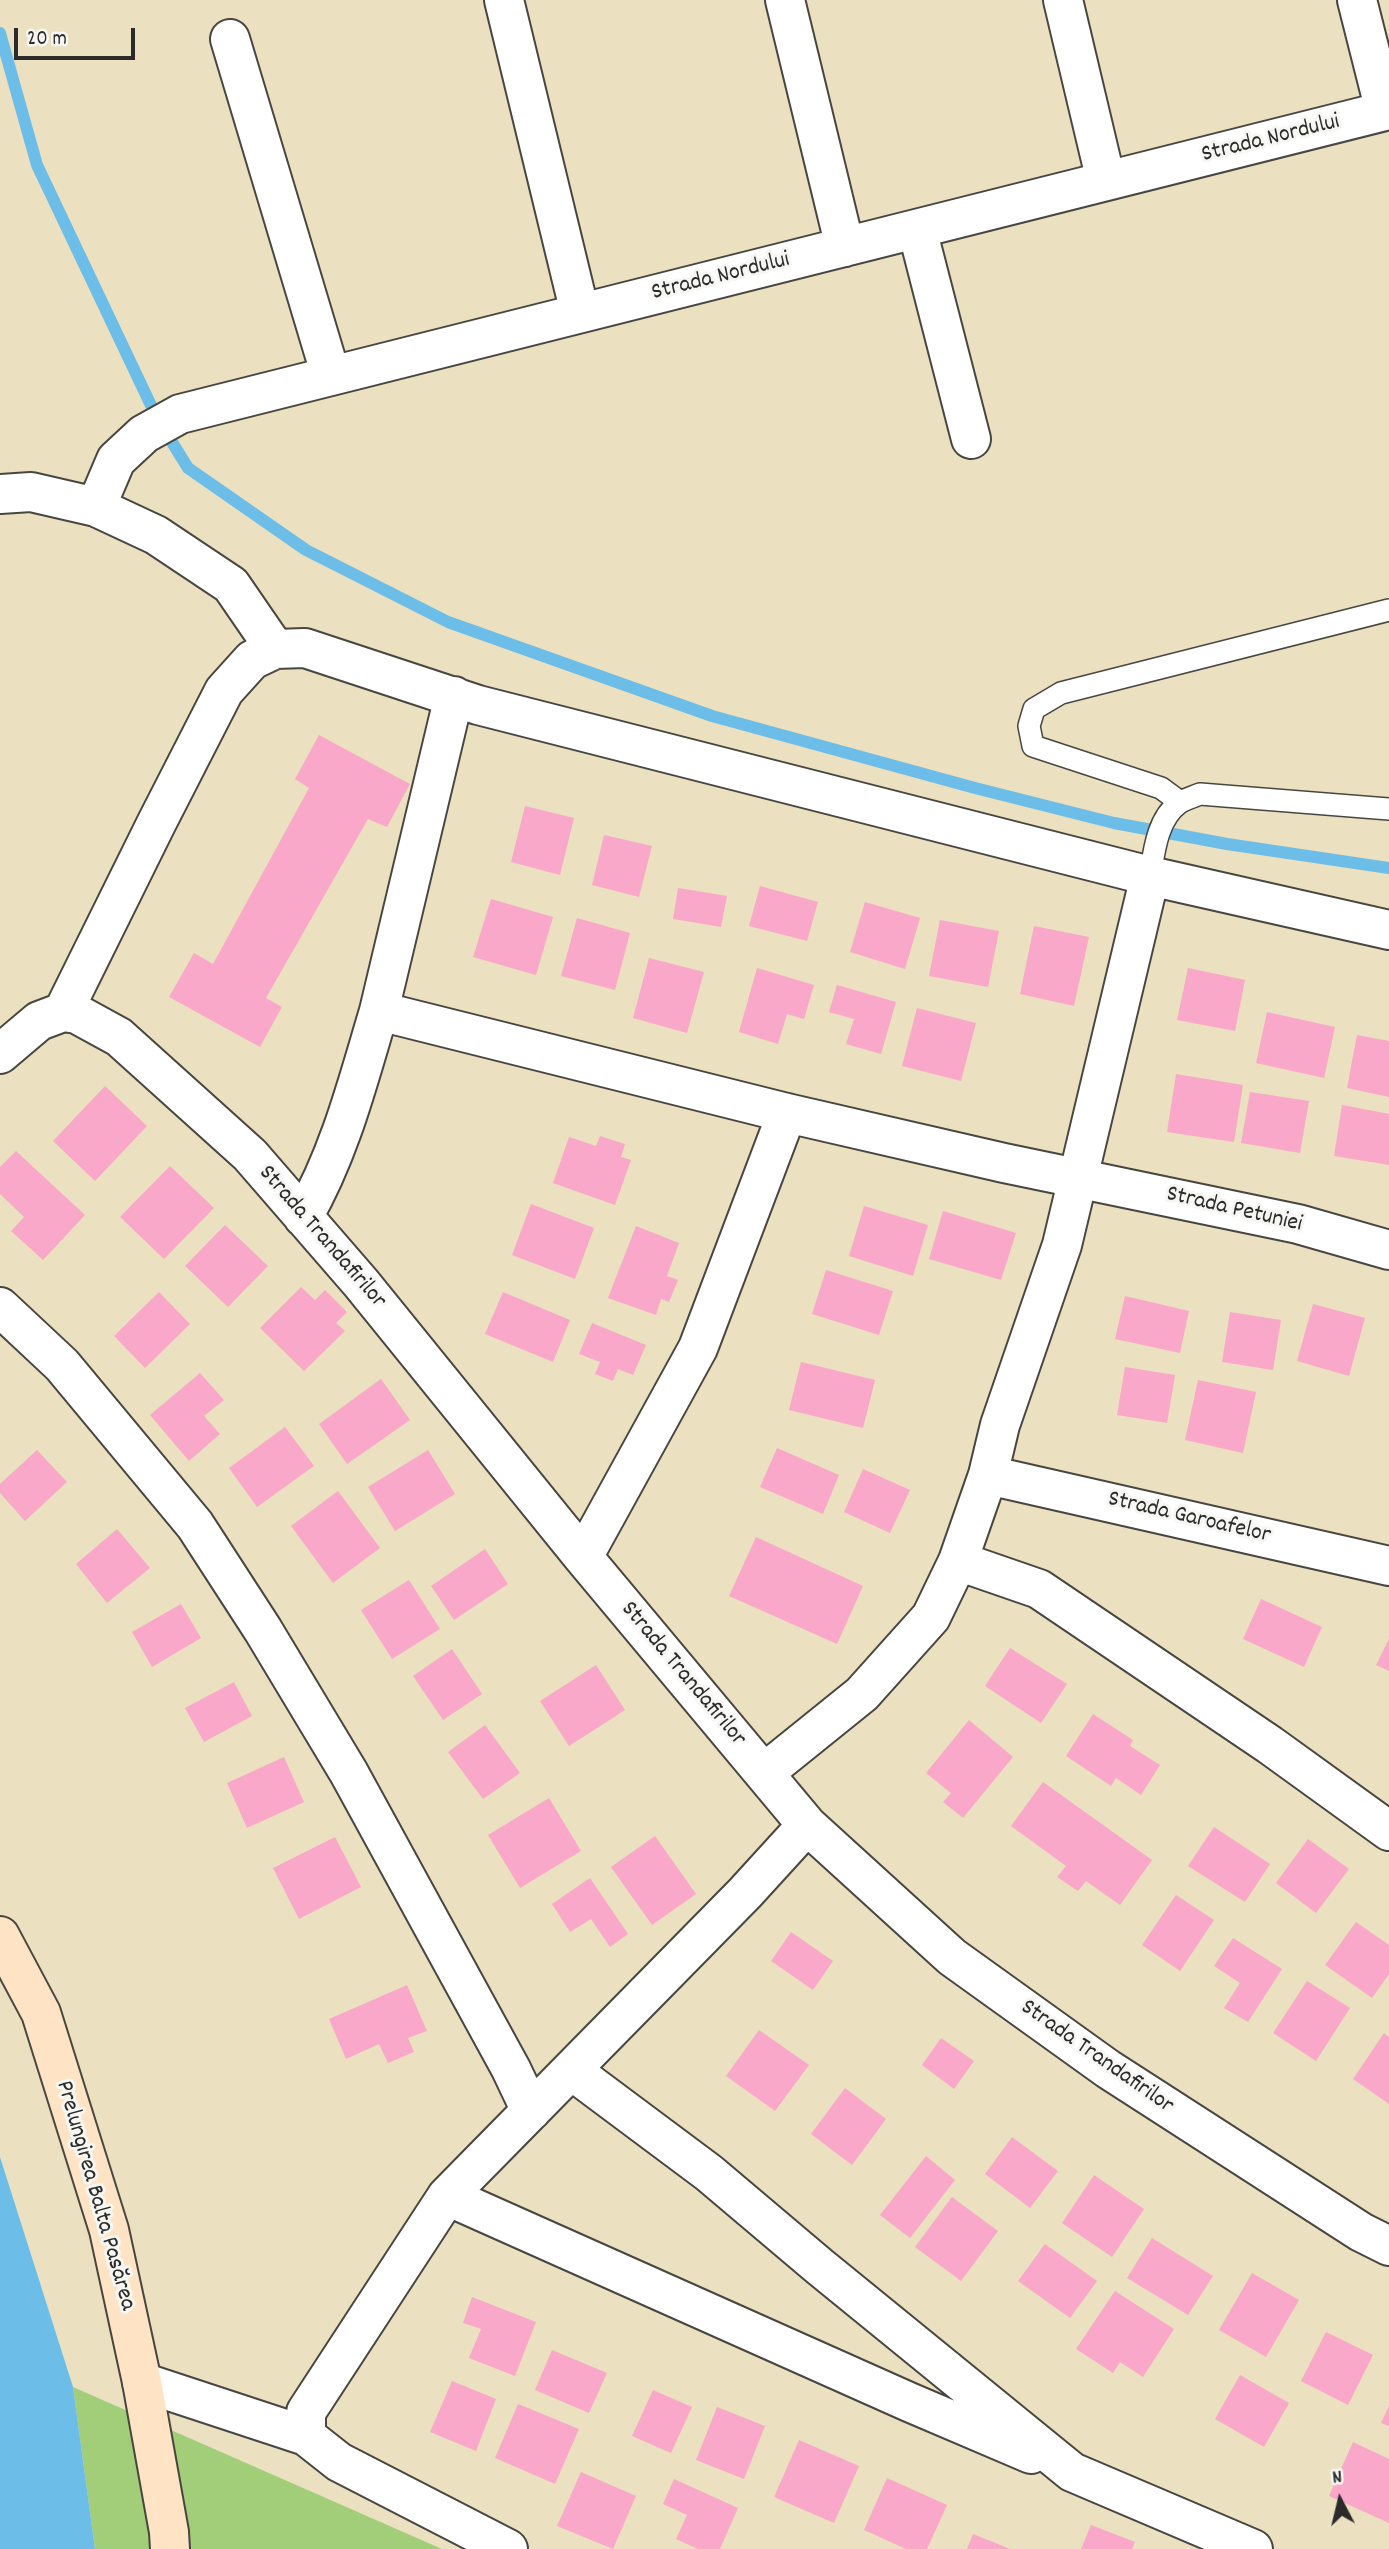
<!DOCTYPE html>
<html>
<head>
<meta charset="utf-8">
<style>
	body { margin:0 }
	#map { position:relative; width:1389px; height:2549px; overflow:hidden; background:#ebe0bf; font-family:Dekko,sans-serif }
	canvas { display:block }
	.north { position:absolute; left:1305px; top:2465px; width:70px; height:70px; -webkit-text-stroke:5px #f6f6f2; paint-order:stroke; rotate:353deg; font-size:19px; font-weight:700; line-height:28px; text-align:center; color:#2b2b2b }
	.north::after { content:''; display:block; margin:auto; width:24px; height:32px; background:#2b2b2b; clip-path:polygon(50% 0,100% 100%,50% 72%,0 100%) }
	.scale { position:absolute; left:14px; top:28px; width:121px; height:32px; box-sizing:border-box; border:4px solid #2b2b2b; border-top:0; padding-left:9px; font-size:21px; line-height:24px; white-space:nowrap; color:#2b2b2b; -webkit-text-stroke:5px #f6f6f2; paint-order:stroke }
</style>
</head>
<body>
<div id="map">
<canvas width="1389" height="2549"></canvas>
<div class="north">N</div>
<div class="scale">20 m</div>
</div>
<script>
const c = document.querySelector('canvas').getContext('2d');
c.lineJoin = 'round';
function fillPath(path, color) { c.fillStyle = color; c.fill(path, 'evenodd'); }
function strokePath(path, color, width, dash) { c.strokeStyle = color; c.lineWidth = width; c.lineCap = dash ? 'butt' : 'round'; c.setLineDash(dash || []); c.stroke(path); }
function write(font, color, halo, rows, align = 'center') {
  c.font = font + ' Dekko,sans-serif'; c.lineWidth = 6; c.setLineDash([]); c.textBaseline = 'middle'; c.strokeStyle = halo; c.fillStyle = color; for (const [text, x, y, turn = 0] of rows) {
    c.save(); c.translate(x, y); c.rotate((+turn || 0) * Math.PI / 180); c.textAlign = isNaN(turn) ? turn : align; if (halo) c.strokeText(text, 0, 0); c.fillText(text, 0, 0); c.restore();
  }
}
const green = new Path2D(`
	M 73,2387 L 442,2549 L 95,2549 Z`);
const water = new Path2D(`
	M 0,2157 L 73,2387 L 95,2549 L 0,2549 Z`);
const stream = new Path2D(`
	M 0,33 L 37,165 L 157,418 L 188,468 L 306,550 L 448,622 L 712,716 L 975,788 L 1114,823 L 1227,844 L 1389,868`);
const building = new Path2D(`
	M 319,735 L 410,784 L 387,827 L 368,819 L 266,998 L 282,1007 L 260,1047 L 169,997 L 194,953 L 213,964 L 309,788 L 295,779 Z
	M 525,806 L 574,818 L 560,875 L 511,862 Z
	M 604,835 L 652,846 L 639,897 L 592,885 Z
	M 760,886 L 818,902 L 807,941 L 749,926 Z
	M 678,888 L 727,896 L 721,927 L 673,919 Z
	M 491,899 L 553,917 L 536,975 L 473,957 Z
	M 865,902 L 920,918 L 905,969 L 850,952 Z
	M 577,918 L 630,933 L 615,990 L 561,976 Z
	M 940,920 L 999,931 L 988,987 L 929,976 Z
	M 1034,926 L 1089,937 L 1074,1006 L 1020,994 Z
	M 649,958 L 704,972 L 687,1033 L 633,1018 Z
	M 757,968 L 814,985 L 804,1019 L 787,1014 L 778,1044 L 739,1032 Z
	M 1188,968 L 1245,980 L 1235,1031 L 1177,1020 Z
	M 837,985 L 896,1002 L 881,1054 L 846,1044 L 854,1019 L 829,1012 Z
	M 917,1008 L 976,1023 L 961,1081 L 902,1066 Z
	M 1267,1012 L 1335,1027 L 1324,1078 L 1256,1063 Z
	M 1357,1035 L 1389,1041 L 1389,1097 L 1347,1088 Z
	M 1176,1074 L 1243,1085 L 1234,1142 L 1167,1132 Z
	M 105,1086 L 147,1126 L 95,1181 L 53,1141 Z
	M 1250,1092 L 1309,1101 L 1300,1153 L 1241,1143 Z
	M 1342,1105 L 1389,1114 L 1389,1165 L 1334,1156 Z
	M 600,1136 L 625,1144 L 621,1157 L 631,1160 L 615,1205 L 553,1183 L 569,1137 L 596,1146 Z
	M 16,1151 L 85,1215 L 43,1260 L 11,1231 L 24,1217 L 0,1194 L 0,1167 Z
	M 170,1166 L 214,1208 L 164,1259 L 120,1217 Z
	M 531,1204 L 594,1228 L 575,1279 L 512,1255 Z
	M 864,1206 L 928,1225 L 913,1276 L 849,1256 Z
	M 943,1211 L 1016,1233 L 1001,1280 L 929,1259 Z
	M 225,1225 L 268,1266 L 228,1307 L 185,1266 Z
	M 636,1226 L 679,1243 L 667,1276 L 678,1280 L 669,1302 L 661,1299 L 656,1315 L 608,1298 Z
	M 826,1270 L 893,1291 L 879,1335 L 812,1314 Z
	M 301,1287 L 315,1300 L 325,1290 L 347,1312 L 336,1323 L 345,1331 L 304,1371 L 260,1328 Z
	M 159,1292 L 190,1324 L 145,1368 L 114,1336 Z
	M 503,1292 L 570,1320 L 553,1362 L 485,1334 Z
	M 1125,1296 L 1189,1311 L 1180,1353 L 1115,1339 Z
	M 1313,1304 L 1365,1318 L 1349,1376 L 1297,1361 Z
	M 1230,1312 L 1281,1320 L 1273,1370 L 1222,1362 Z
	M 592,1323 L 646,1345 L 633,1375 L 618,1369 L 613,1381 L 595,1374 L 600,1362 L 579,1354 Z
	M 801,1362 L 875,1380 L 863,1428 L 789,1410 Z
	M 1125,1367 L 1175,1375 L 1167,1423 L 1117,1415 Z
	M 200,1373 L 224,1400 L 204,1416 L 220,1434 L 189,1461 L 150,1415 Z
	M 381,1379 L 410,1420 L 347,1464 L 319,1424 Z
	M 1198,1380 L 1256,1392 L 1243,1453 L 1185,1440 Z
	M 285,1427 L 314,1466 L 257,1507 L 229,1468 Z
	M 777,1448 L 839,1475 L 823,1514 L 760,1487 Z
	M 37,1450 L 67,1482 L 25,1521 L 0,1493 L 0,1484 Z
	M 428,1450 L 455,1494 L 395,1531 L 368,1487 Z
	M 863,1469 L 910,1490 L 890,1533 L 844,1512 Z
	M 338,1491 L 380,1548 L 333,1583 L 291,1526 Z
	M 117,1529 L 150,1568 L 107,1603 L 76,1564 Z
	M 756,1537 L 863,1586 L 837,1644 L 729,1596 Z
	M 485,1549 L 508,1584 L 454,1620 L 431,1586 Z
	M 409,1580 L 440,1629 L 392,1659 L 361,1610 Z
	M 1261,1599 L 1322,1627 L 1304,1667 L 1243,1639 Z
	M 181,1604 L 201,1638 L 152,1667 L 132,1632 Z
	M 1389,1639 L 1389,1671 L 1376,1665 Z
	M 1010,1648 L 1067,1684 L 1041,1723 L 985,1686 Z
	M 452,1649 L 482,1694 L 443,1720 L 413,1676 Z
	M 596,1665 L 625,1710 L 569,1746 L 540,1701 Z
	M 234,1682 L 252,1716 L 204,1742 L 185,1708 Z
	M 1093,1714 L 1133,1740 L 1130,1746 L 1160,1765 L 1141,1795 L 1116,1778 L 1111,1786 L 1066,1756 Z
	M 969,1720 L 1013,1757 L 963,1818 L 943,1802 L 951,1793 L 926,1773 Z
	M 485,1725 L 520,1773 L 483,1799 L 448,1752 Z
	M 284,1757 L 304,1802 L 247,1828 L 227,1783 Z
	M 1043,1782 L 1152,1860 L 1120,1905 L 1086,1881 L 1078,1891 L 1057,1877 L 1066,1866 L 1011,1826 Z
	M 549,1798 L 581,1851 L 520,1888 L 488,1835 Z
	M 1214,1827 L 1270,1864 L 1245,1902 L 1188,1866 Z
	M 655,1836 L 696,1894 L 652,1925 L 611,1867 Z
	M 335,1837 L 361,1887 L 299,1919 L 273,1868 Z
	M 1308,1839 L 1349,1869 L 1316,1913 L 1276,1883 Z
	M 590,1878 L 628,1934 L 610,1947 L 591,1919 L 570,1932 L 552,1904 Z
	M 1176,1895 L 1214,1920 L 1180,1971 L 1142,1945 Z
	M 1356,1922 L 1389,1945 L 1389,1974 L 1372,1998 L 1325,1965 Z
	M 791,1932 L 833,1961 L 813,1990 L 771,1961 Z
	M 1233,1938 L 1282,1969 L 1248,2022 L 1224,2008 L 1240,1983 L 1214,1966 Z
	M 1307,1981 L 1350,2008 L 1316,2061 L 1273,2033 Z
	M 407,1985 L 427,2031 L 408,2038 L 414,2052 L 388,2063 L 379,2044 L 346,2059 L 329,2019 Z
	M 759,2030 L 809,2065 L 775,2111 L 726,2076 Z
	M 1384,2033 L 1389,2037 L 1389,2104 L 1353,2079 Z
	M 941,2038 L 974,2061 L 954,2089 L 922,2065 Z
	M 845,2088 L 886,2119 L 852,2165 L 811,2134 Z
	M 1012,2137 L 1058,2171 L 1030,2208 L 985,2174 Z
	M 926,2156 L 955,2180 L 910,2238 L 880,2215 Z
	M 1094,2175 L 1144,2209 L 1112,2257 L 1062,2223 Z
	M 952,2197 L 998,2231 L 961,2281 L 915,2247 Z
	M 1152,2238 L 1213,2276 L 1188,2315 L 1127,2278 Z
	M 1045,2244 L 1097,2281 L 1070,2318 L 1018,2281 Z
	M 1252,2273 L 1299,2300 L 1266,2357 L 1219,2330 Z
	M 1115,2291 L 1174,2329 L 1143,2377 L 1120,2362 L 1113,2373 L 1076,2349 Z
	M 472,2297 L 536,2322 L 515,2376 L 469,2358 L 481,2329 L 463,2323 Z
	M 1326,2332 L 1373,2355 L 1348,2405 L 1301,2381 Z
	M 552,2350 L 607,2373 L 589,2413 L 535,2390 Z
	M 1240,2375 L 1289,2403 L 1264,2447 L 1215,2419 Z
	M 452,2381 L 496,2399 L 476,2451 L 430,2432 Z
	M 653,2390 L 692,2407 L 671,2453 L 632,2436 Z
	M 518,2404 L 579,2429 L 555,2484 L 495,2458 Z
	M 1389,2406 L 1389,2426 L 1381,2423 Z
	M 717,2407 L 765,2426 L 744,2479 L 696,2460 Z
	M 799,2440 L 859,2466 L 834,2523 L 774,2497 Z
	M 1353,2442 L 1389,2459 L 1389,2523 L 1329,2496 Z
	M 581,2472 L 636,2496 L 613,2549 L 557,2526 Z
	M 887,2478 L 947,2505 L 927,2549 L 906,2549 L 864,2530 Z
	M 674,2479 L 738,2508 L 720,2549 L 698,2549 L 676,2539 L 687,2515 L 663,2504 Z
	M 1091,2525 L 1135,2542 L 1132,2549 L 1081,2549 Z
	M 973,2534 L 1010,2549 L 967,2549 Z`);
const lane = new Path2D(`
	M 1180,802 L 1161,788 L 1033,746 L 1029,726 L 1034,709 L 1061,693 L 1389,610
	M 1150,876 C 1154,852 1157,819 1179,803 C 1185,799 1193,797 1200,794 L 1389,809`);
const street = new Path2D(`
	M 504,0 L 580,313
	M 785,0 L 845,247
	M 1063,0 L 1106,181
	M 1357,0 L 1385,111
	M 230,39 L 331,376
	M 917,229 L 971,439
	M 0,494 L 31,492 L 96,507 L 156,535 L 231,585 L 275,649
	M 96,507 L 116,460 L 144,434 L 180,414 L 1389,110
	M 379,1011 L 454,696
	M 63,1012 L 77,1014 L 119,1037 L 250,1155 L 361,1283 L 583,1557 L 807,1825 L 952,1957 L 1108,2069 L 1361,2232 L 1389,2246
	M 0,1054 L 39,1021 L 63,1012 L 156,824 L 224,691 L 252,660 L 275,649 L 305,648 L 478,705 L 1150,876 L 1389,930
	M 303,1217 C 340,1153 358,1081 379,1011 L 787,1113 L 1004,1163 L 1298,1224 L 1389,1250
	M 0,1307 L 62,1365 L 195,1525 L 263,1630 L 349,1773 L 511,2069 L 531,2111
	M 988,1475 L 1389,1566
	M 583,1557 L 698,1348 L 787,1113
	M 958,1561 L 1039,1589 L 1270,1745 L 1389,1831
	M 764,1773 L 862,1694 L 931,1617 L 958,1561 L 988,1475 L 1000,1425 L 1062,1245 L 1150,876
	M 571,2070 L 709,2173 L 819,2266 L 1072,2472 L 1253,2549
	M 447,2196 L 909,2402 L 1031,2454
	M 142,2382 L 306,2436 L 339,2462 L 508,2549
	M 306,2436 L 306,2412 L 447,2196 L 745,1893 L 807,1825`);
const secondary = new Path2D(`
	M 0,1936 L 41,2013 L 109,2230 L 142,2382 L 169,2532 L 170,2549`);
const streetNames = [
	["Strada Nordului",1271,140,-14],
	["Strada Nordului",721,278,-14],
	["Strada Petuniei",1234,1211,13],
	["Strada Trandafirilor",321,1238,49],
	["Strada Garoafelor",1189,1519,13],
	["Strada Trandafirilor",682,1675,50],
	["Strada Trandafirilor",1096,2058,35],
	["Prelungirea Balta Pasărea",94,2196,74]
];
fillPath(green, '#a2ce7a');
fillPath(water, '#6cbde8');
strokePath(stream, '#6cbde8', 12);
fillPath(building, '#f9a8c9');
strokePath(lane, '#484641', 24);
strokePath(street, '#484641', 42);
strokePath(secondary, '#484641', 42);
strokePath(lane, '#fff', 21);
strokePath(street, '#fff', 38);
strokePath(secondary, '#fee4c5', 38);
write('24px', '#2b2b2b', '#f6f6f2', streetNames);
</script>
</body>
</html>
